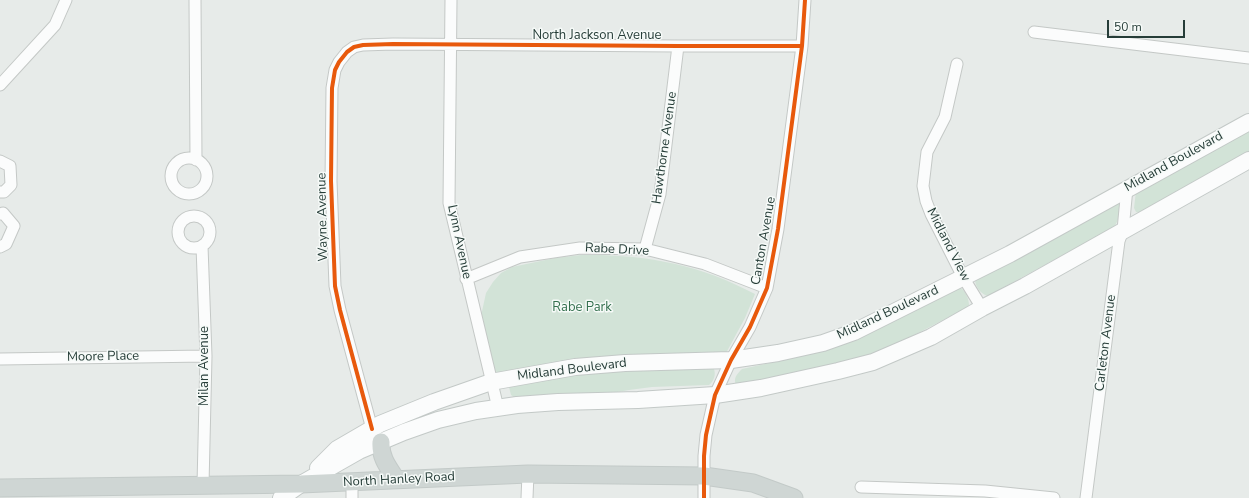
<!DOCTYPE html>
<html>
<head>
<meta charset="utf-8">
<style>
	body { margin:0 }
	#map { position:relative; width:1249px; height:498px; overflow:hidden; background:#e7ebe9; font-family:"Nunito Sans",sans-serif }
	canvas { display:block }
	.scale { position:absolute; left:1107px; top:20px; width:78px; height:18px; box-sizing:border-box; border:2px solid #263d38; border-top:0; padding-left:5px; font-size:12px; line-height:14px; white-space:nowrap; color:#263d38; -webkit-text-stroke:3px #f6faf8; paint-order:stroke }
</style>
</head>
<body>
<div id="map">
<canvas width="1249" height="498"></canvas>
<div class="scale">50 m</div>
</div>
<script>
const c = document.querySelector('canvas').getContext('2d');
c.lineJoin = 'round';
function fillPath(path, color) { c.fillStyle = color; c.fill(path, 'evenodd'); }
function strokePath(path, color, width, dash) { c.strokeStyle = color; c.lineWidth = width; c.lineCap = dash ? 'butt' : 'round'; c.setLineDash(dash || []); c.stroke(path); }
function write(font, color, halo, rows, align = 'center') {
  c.font = font + ' "Nunito Sans",sans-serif'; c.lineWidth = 3; c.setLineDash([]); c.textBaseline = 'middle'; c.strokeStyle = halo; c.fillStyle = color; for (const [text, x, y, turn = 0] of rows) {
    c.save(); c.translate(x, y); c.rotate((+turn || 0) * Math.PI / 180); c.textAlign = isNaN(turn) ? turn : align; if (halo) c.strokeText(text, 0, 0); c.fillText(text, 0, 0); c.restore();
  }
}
const green = new Path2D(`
	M 1249,128 L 1249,154 L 1140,213 L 1136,212 L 1134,208 L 1136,191 Z
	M 1119,202 C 1121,209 1119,221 1114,227 L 988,296 C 980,294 974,285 975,277 Z
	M 581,255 C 644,254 699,264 755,294 L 745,318 L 725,355 L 495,375 L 481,316 L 486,293 L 493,282 L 501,273 L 512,267 L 555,258 Z
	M 960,287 C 965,291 969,298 969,305 L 966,308 L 899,343 L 849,363 L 736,385 C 733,378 737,374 742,369 L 820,352 L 838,346 Z
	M 710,368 L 714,369 C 716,375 714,381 709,385 L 652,387 L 629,390 L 612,393 L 515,398 L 511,395 L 509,387 L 552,376 L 613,370 Z`);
const street = new Path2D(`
	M 195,0 L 196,160
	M 451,0 L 449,203 L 498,408
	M 1034,32 L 1249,58
	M 957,64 L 945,117 L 927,152 L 923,186 L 926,201 L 931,214 L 963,277 L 982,308
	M 0,85 L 55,25 L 66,0
	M171 176a18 18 0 1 1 36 0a18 18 0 1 1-36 0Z
	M 0,161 L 10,166 L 11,185 L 4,192 L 0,192
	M 0,214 L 3,213 L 14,226 L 6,244 L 0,247
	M178 232a16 16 0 1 1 32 0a16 16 0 1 1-32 0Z
	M 202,246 L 206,356 L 203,485
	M 645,249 L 660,194 L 678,46
	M 466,279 L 520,257 L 580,248 L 645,249 L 705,264 L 767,288
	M 0,359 L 206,356
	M 372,429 L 340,310 L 335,286 L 331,181 L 332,88 L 335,70 L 339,62 L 347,52 L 354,47 L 363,45 L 393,44 L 678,46 L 802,46
	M 352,481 L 352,498
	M 861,487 L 985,491 L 1054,498
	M 527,498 L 528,474
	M 704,498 L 704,456 L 706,435 L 715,395 L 731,360 L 750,327 L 767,288 L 778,229 L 802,46 L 805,0
	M 1086,498 L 1119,241 L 1123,230 L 1127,188`);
const secondary = new Path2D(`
	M 318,468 L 337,449 L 380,424 L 434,402 L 491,382 L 575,367 L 625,363 L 731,360 L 778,353 L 823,343 L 854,332 L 1010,254 L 1249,122
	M 281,498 L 301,484 L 359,451 L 404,432 L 438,420 L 476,411 L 517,405 L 558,402 L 638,400 L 715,395 L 761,388 L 838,371 L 873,362 L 931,337 L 982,308 L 1025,286 L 1249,160`);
const primary = new Path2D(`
	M 381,442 C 380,457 388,467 396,479
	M 0,488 L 301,484 L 528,474 L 704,476 L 753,483 L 794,498`);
const cycleway = new Path2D(`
	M 372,429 L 340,310 L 335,286 L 331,181 L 332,88 L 335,70 L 339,62 L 347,52 L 354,47 L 363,45 L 393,44 L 678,46 L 802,46
	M 704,498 L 704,456 L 706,435 L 715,395 L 731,360 L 750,327 L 767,288 L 778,229 L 802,46 L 805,0`);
const streetNames = [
	["North Jackson Avenue",597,36],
	["Hawthorne Avenue",665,148,-82],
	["Midland Boulevard",1174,162,-29],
	["Wayne Avenue",323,217,-91],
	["Canton Avenue",764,241,-80],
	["Lynn Avenue",459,242,78],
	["Midland View",948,245,63],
	["Rabe Drive",617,250,3],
	["Midland Boulevard",888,313,-25],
	["Carleton Avenue",1106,343,-83],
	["Moore Place",103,357,-1],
	["Milan Avenue",205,366,-90],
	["Midland Boulevard",572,370,-7],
	["North Hanley Road",399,480,-3]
];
const parkNames = [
	["Rabe Park",582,308]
];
fillPath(green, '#d2e3d7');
strokePath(street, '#c4c8c6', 13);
strokePath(secondary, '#c3c9c7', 18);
strokePath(primary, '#c3cac8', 19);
strokePath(street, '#fbfcfc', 11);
strokePath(secondary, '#fbfcfc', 16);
strokePath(primary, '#cfd6d4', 17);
strokePath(cycleway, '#e8590c', 4);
write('13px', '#263d38', '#f6faf8', streetNames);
write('13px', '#34704e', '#f6faf8', parkNames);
</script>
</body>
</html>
